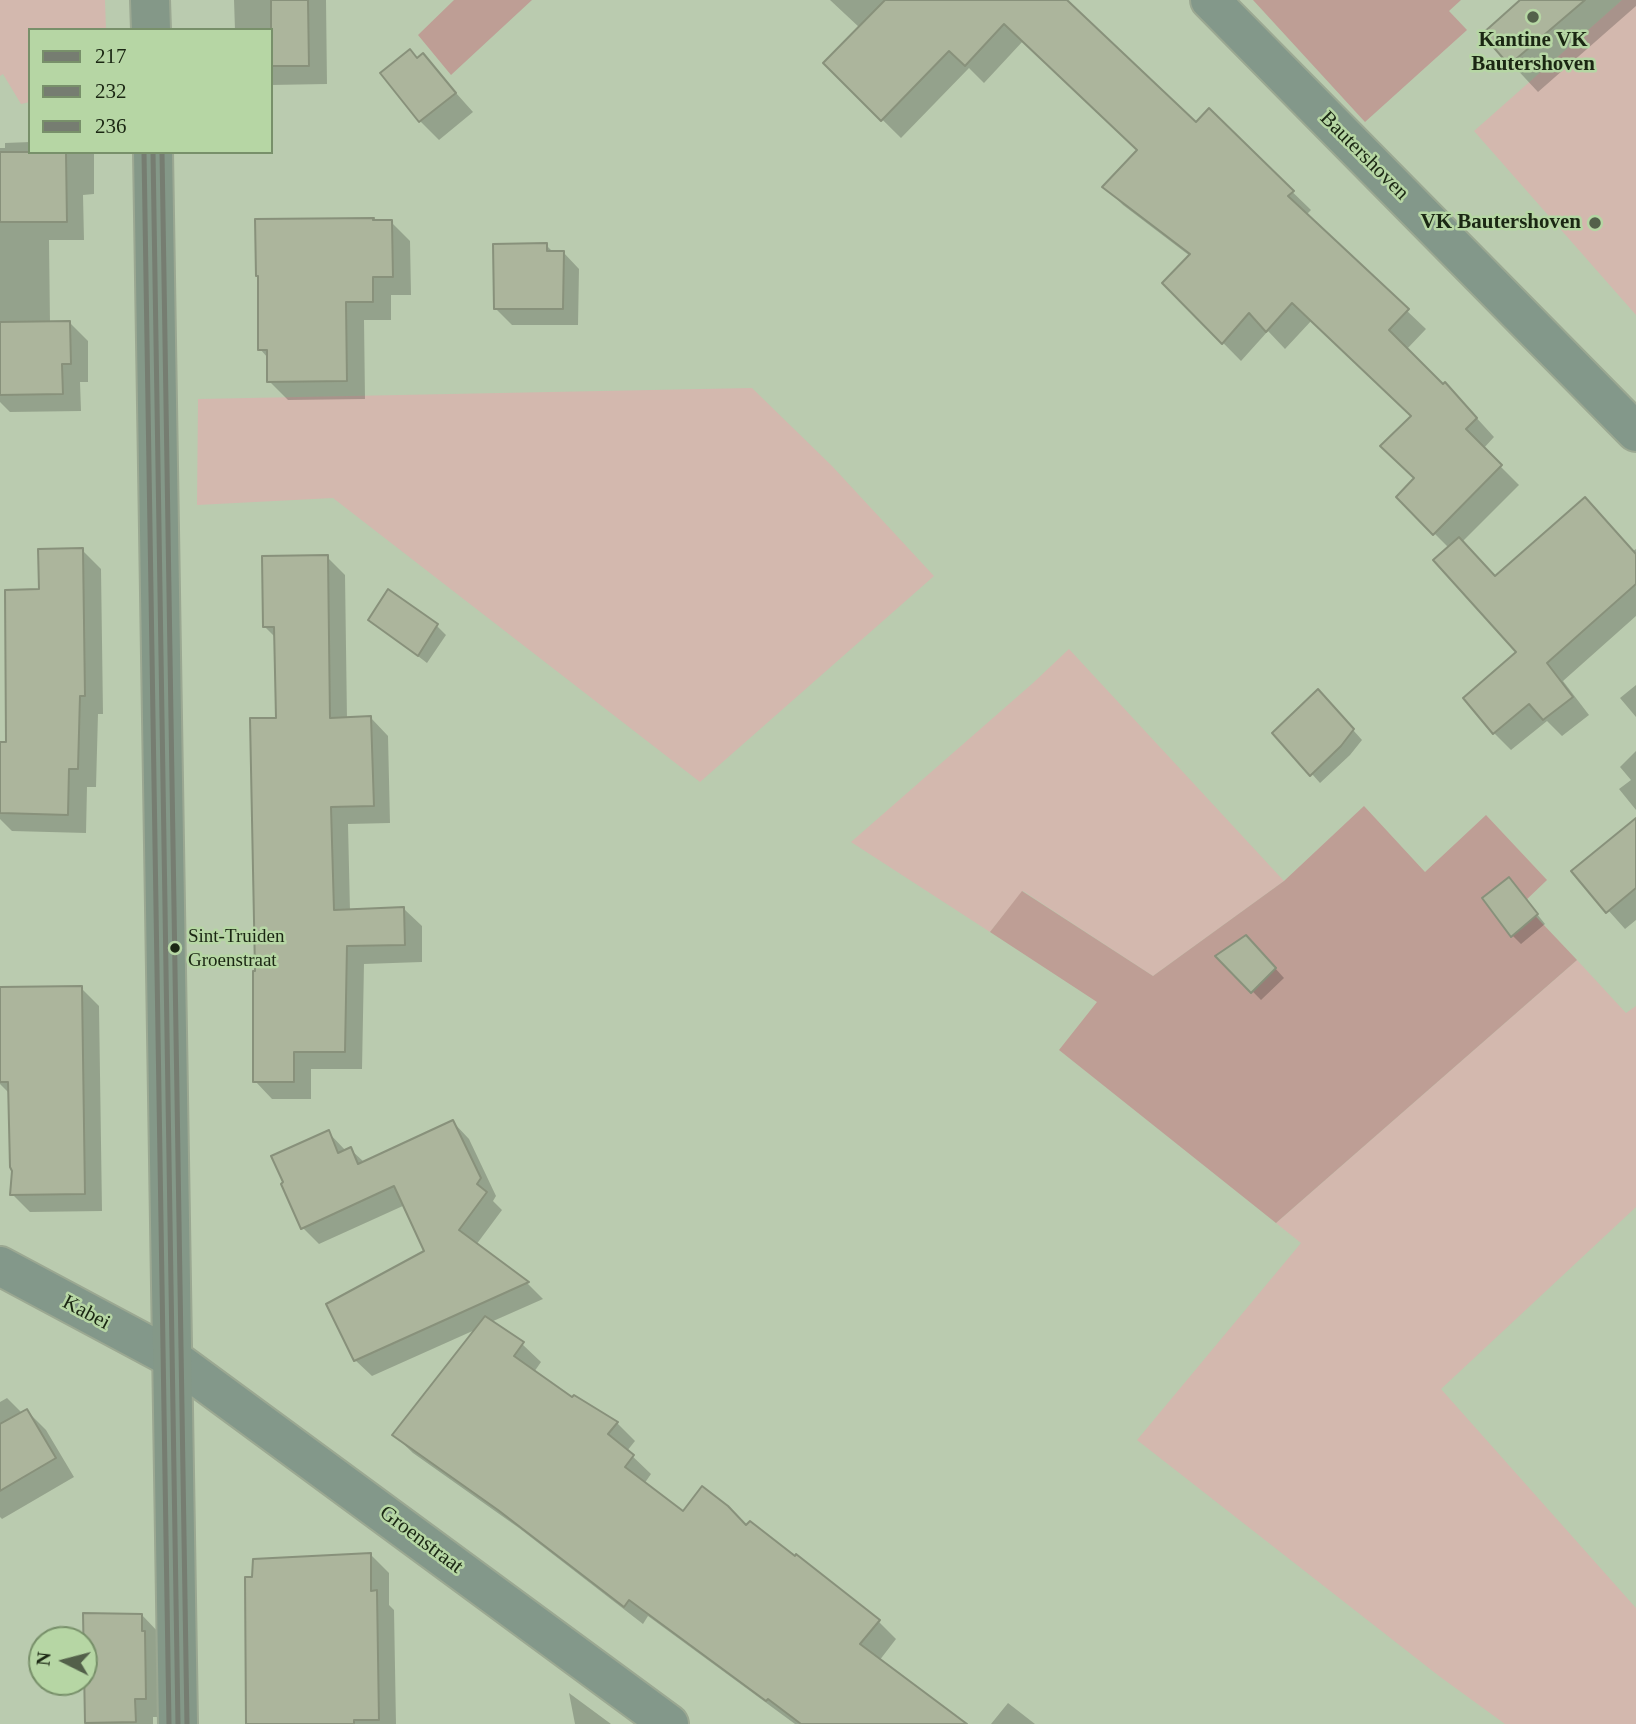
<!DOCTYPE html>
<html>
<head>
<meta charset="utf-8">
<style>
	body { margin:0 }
	#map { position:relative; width:1636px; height:1724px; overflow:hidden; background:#bacbaf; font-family:"Times New Roman",serif }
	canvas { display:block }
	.legend { position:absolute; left:28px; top:28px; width:245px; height:126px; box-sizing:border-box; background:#b6d6a4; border:2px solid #78906a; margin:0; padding:9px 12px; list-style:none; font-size:21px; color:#1b2713 }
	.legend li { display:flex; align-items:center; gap:14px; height:35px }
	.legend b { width:35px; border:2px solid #78906a }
	.north { position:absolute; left:28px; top:1626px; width:70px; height:70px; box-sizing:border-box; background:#b6d6a4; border:2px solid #78906a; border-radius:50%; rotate:276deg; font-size:19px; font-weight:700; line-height:28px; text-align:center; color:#1b2713 }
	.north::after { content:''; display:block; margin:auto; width:24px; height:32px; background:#53604a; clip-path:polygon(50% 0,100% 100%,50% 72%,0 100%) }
</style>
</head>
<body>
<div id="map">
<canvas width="1636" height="1724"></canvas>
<ul class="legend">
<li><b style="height:9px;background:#767d71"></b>217</li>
<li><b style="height:9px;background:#767d71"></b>232</li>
<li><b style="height:9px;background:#767d71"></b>236</li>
</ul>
<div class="north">N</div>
</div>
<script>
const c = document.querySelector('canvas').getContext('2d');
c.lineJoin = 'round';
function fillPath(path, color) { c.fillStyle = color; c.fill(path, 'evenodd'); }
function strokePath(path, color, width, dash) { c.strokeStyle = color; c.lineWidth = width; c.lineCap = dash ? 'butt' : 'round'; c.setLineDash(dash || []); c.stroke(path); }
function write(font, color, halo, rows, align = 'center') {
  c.font = font + ' "Times New Roman",serif'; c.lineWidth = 5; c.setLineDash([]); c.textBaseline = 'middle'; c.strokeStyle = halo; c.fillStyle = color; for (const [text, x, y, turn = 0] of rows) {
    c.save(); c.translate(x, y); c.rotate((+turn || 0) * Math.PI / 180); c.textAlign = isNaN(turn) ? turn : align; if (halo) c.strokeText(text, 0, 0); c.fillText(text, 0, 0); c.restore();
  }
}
const green = new Path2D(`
	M 0,0 L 105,0 L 106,30 L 30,30 L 30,102 L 21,104 L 3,74 L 0,76 Z
	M 1622,0 L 1636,0 L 1636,315 L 1474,131 Z
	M 752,388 L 832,466 L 934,576 L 700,782 L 333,498 L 197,505 L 198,399 Z
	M 1069,649 L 1284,881 L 1153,976 L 1023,891 L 990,932 L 851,842 L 1033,683 Z
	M 1577,960 L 1626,1013 L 1636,1006 L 1636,1207 L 1441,1389 L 1636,1608 L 1636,1724 L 1505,1724 L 1439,1676 L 1137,1440 L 1301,1243 L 1276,1223 Z`);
const forest = new Path2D(`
	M 454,0 L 532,0 L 451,75 L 418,35 Z
	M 1253,0 L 1461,0 L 1449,11 L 1467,30 L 1365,122 Z
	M 1364,806 L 1425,872 L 1486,815 L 1547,880 L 1523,903 L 1577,960 L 1276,1223 L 1059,1050 L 1097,1002 L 990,932 L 1022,891 L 1153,976 L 1284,881 Z`);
const shadow = new Path2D(`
	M 234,0 L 326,0 L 327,84 L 271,85 L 271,30 L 235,30 Z
	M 830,0 L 1063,0 L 1197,125 L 1209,111 L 1311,210 L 1306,215 L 1426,329 L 1406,350 L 1463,403 L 1494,437 L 1483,449 L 1519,485 L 1462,542 L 1495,577 L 1585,499 L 1633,551 L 1636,549 L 1636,616 L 1563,681 L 1589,715 L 1562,736 L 1547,721 L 1511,750 L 1494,733 L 1518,652 L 1449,548 L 1398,497 L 1416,478 L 1413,417 L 1312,320 L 1285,349 L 1268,331 L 1241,361 L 1164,283 L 1190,256 L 1123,205 L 1105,187 L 1139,151 L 1023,41 L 984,83 L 969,68 L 901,138 L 825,63 L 860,28 Z
	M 1523,0 L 1636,0 L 1636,6 L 1538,92 L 1484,34 Z
	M 423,56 L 473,112 L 439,140 L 420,121 L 382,73 Z
	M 30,142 L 30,152 L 94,152 L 94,194 L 83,195 L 84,240 L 49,240 L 50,323 L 69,322 L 88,341 L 88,382 L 80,382 L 81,411 L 10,412 L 0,402 L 0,148 L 5,148 L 5,143 Z
	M 373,220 L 375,222 L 391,222 L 410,241 L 411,295 L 391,295 L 391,320 L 364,320 L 365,399 L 288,400 L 269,381 L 268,358 L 260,349 Z
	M 546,245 L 553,252 L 563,252 L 579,269 L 578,325 L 512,325 L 495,308 Z
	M 82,550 L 101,569 L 103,714 L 98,714 L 96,787 L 87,787 L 86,833 L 12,831 L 0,819 L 0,743 L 8,744 L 41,591 Z
	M 327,557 L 345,575 L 347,719 L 371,718 L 388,736 L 390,823 L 348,824 L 350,911 L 404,909 L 422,926 L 422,962 L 364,964 L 362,1069 L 311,1069 L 311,1099 L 272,1099 L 255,1081 L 257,973 L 278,720 L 276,638 L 265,627 Z
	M 371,620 L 437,626 L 446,635 L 427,663 Z
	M 1636,685 L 1636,717 L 1620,698 Z
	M 1327,701 L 1362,740 L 1350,755 L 1320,783 L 1312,774 Z
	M 1636,751 L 1636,810 L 1619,789 L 1631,780 L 1620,767 Z
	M 1636,820 L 1636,920 L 1625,929 L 1574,872 Z
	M 1509,879 L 1545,924 L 1521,944 L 1512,935 Z
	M 1255,946 L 1284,978 L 1261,1000 L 1218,956 Z
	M 0,988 L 81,988 L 99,1006 L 102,1211 L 30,1212 L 12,1194 L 14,1171 L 10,1094 L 0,1084 Z
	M 453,1122 L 469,1139 L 496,1196 L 493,1201 L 502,1210 L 476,1245 L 527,1283 L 543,1299 L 491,1322 L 522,1344 L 541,1362 L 534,1372 L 572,1399 L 617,1423 L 635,1441 L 627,1451 L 651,1474 L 644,1484 L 683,1514 L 747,1527 L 878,1621 L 896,1639 L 879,1661 L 964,1724 L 795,1724 L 648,1616 L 643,1624 L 519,1528 L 413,1453 L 394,1435 L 477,1329 L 372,1376 L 355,1360 L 426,1252 L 405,1205 L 319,1244 L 303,1228 L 328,1132 L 346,1151 L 350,1149 L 365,1163 Z
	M 7,1398 L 23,1414 L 27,1411 L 46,1430 L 74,1477 L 2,1519 L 0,1517 L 0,1402 Z
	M 371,1555 L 389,1573 L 389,1605 L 394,1610 L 396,1724 L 248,1724 Z
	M 142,1615 L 160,1634 L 164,1717 L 153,1717 L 153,1724 L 89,1724 L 87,1723 Z
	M 569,1693 L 611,1724 L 575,1724 Z
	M 1008,1703 L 1035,1724 L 991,1724 Z`);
const building = new Path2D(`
	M 271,0 L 308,0 L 309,66 L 271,66 Z
	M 885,0 L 1067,0 L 1196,122 L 1209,108 L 1294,191 L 1288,196 L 1409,309 L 1389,330 L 1443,384 L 1445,382 L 1477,418 L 1466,429 L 1502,465 L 1433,535 L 1396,497 L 1414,478 L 1380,446 L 1411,416 L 1292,303 L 1266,332 L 1249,313 L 1222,344 L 1162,283 L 1190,254 L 1102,187 L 1137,150 L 1004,24 L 965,66 L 949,51 L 881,121 L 823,63 Z
	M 1520,0 L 1585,0 L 1509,65 L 1482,34 Z
	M 410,49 L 417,58 L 423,53 L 456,93 L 419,122 L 380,73 Z
	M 0,152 L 66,152 L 67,222 L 0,222 Z
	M 374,218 L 373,220 L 392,220 L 393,277 L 373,277 L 373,302 L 346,302 L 347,381 L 267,382 L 267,350 L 258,350 L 258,276 L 256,276 L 255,219 Z
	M 547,243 L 547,251 L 564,251 L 563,309 L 494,309 L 493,244 Z
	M 70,321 L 71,364 L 62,364 L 63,394 L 0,395 L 0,322 Z
	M 1585,497 L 1636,554 L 1636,584 L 1547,663 L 1573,697 L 1543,720 L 1529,704 L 1493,734 L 1463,698 L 1516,652 L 1433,560 L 1459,537 L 1495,576 Z
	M 83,548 L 85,696 L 80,696 L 78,769 L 69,769 L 68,815 L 0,813 L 0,742 L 6,742 L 5,590 L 39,589 L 38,549 Z
	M 328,555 L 330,718 L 371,716 L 374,806 L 331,807 L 334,910 L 404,907 L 405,945 L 347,946 L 345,1052 L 294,1052 L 294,1082 L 253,1082 L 253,971 L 255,971 L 250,718 L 276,718 L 274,627 L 263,627 L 262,556 Z
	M 388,589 L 438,624 L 418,656 L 368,620 Z
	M 1318,689 L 1354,729 L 1341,746 L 1310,776 L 1272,733 Z
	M 1636,818 L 1636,888 L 1606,913 L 1571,871 Z
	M 1509,877 L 1538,914 L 1511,937 L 1482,898 Z
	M 1246,935 L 1276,968 L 1251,993 L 1215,956 Z
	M 82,986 L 85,1194 L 10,1195 L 12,1171 L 10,1167 L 8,1082 L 0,1082 L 0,987 Z
	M 453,1120 L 481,1178 L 477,1184 L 487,1192 L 459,1230 L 529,1282 L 354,1361 L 326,1304 L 424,1251 L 394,1186 L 301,1229 L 281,1184 L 283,1182 L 271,1156 L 329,1130 L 338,1153 L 351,1147 L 358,1164 Z
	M 485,1316 L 524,1342 L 514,1356 L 572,1397 L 574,1395 L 618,1422 L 608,1434 L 634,1455 L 625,1467 L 683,1511 L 702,1486 L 728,1506 L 746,1525 L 750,1521 L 795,1556 L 796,1554 L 880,1620 L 860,1644 L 967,1724 L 801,1724 L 768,1699 L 766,1701 L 629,1600 L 624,1607 L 498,1510 L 392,1435 Z
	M 27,1409 L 56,1458 L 0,1491 L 0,1424 Z
	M 371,1553 L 371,1591 L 377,1590 L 379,1720 L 354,1720 L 354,1724 L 246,1724 L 245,1577 L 252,1577 L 253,1559 Z
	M 83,1613 L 142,1614 L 142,1631 L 145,1631 L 146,1699 L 135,1699 L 136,1722 L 85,1723 Z`);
const street = new Path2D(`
	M 1210,0 L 1636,432
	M 0,1266 L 172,1358 L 669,1724`);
const secondary = new Path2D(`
	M 150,0 L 151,30
	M 153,152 L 178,1724`);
const bus1 = new Path2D(`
	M 153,152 L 178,1724`);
const bus2 = new Path2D(`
	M 144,152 L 169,1724`);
const bus3 = new Path2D(`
	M 162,152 L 187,1724`);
const markers = [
	[1533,17,7,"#53604a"],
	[1595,223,7,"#53604a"],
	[175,948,6,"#1b2713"]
];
const busNames = [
	["Sint-Truiden",188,937],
	["Groenstraat",188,961]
];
const poiNames = [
	["Kantine VK",1533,41],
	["Bautershoven",1533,65],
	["VK Bautershoven",1581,223,"right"]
];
const streetNames = [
	["Bautershoven",1364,156,45],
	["Kabei",86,1313,28],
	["Groenstraat",421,1540,37]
];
fillPath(green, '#d3b8ae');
fillPath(forest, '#be9e95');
fillPath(shadow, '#0003');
fillPath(building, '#acb59c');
strokePath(building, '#88917b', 2);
strokePath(street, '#9ba892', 42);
strokePath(secondary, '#9ba892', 42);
strokePath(street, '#83988a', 38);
strokePath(secondary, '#849888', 38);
strokePath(bus1, '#767d71', 5);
strokePath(bus2, '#767d71', 5);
strokePath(bus3, '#767d71', 5);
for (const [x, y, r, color] of markers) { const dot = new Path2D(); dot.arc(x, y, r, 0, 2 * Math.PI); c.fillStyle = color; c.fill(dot); strokePath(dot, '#b6d6a4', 2.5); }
write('19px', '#1b2713', '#b6d6a4', busNames, 'left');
write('bold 21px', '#1b2713', '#b6d6a4', poiNames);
write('21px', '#1b2713', '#b6d6a4', streetNames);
</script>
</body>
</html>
